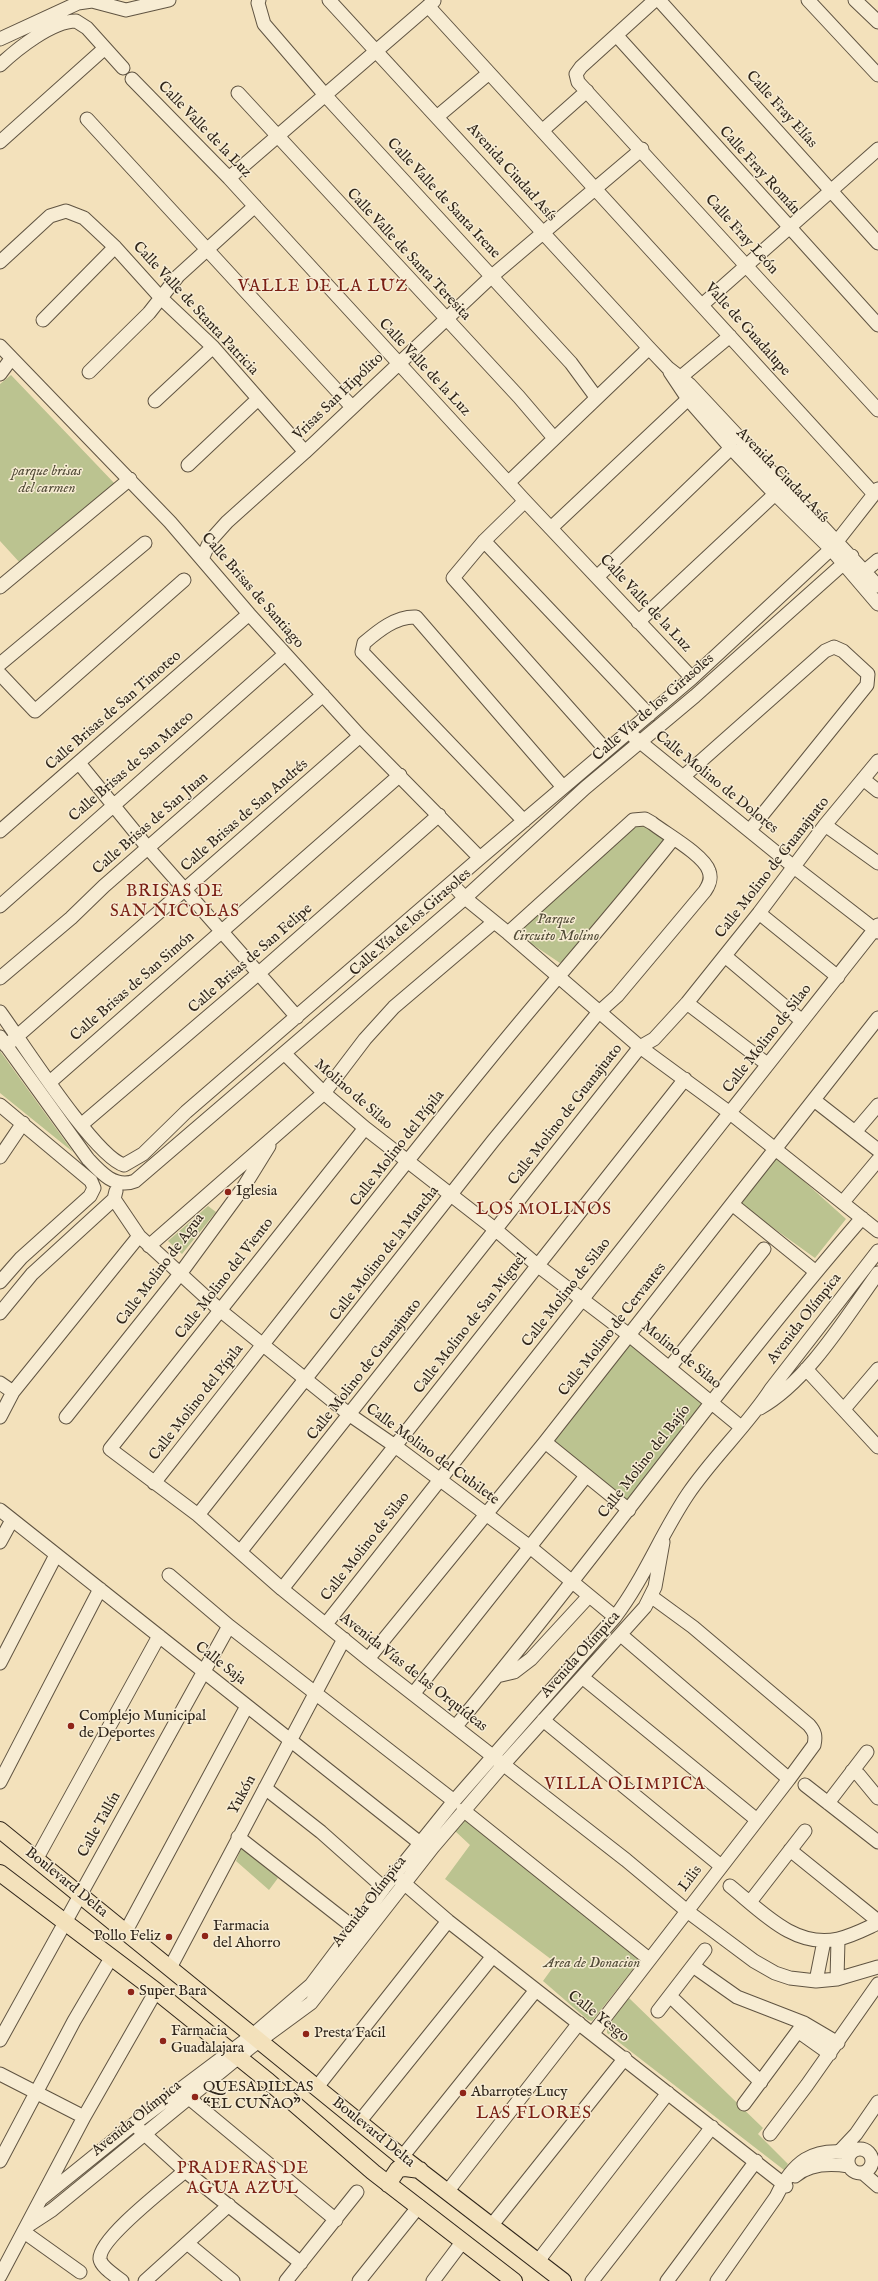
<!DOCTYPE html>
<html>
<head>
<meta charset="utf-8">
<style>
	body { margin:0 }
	canvas { display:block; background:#f3e1bb }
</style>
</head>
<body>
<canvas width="878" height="2281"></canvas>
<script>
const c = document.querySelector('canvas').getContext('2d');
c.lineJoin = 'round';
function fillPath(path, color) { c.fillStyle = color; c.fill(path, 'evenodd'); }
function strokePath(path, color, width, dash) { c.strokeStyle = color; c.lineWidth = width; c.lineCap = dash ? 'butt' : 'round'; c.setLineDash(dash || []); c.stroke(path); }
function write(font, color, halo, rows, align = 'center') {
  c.font = font + ' "IM FELL English",serif'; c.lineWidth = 3; c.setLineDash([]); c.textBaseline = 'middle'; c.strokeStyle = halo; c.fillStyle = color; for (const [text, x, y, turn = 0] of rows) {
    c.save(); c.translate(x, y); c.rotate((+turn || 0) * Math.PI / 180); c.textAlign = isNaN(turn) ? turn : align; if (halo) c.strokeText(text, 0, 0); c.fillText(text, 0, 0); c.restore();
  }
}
const green = new Path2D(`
	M 11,375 L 116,485 L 21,564 L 0,541 L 0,384 Z
	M 641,820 L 666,841 L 565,960 L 560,963 L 514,932 Z
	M 0,1051 L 73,1152 L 0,1093 Z
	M 777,1157 L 846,1219 L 815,1258 L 740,1204 Z
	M 208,1206 L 216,1212 L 182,1254 L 168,1241 Z
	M 633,1340 L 707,1402 L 627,1500 L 552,1439 Z
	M 464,1819 L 641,1959 L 592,2021 L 588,2020 L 543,1981 L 556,1963 L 445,1879 L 470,1845 L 455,1831 Z
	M 243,1844 L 278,1878 L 269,1890 L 236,1861 Z
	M 629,1998 L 763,2128 L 758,2134 L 788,2164 L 784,2170 L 607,2033 L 607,2027 Z`);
const minor = new Path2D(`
	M 259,0 L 258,3 L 264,24 L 325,95 L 571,363 L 596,397
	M 329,0 L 649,348 L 668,368 L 690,385 L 878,586
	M 655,0 L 581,67 L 576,74 L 578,82 L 878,410
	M 659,0 L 878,243
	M 808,0 L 878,75
	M 855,0 L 878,22
	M 428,6 L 874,494
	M 617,36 L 878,325
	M 0,39 L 78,3 L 92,1 L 126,10 L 169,0
	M 0,65 C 17,49 52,21 76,21 L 87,28 L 123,68
	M 132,79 L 229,178 L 525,501 L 692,678
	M 238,93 L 519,397 L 554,438
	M 438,116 L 489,73
	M 87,119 L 352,407
	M 543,130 L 587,91
	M 0,142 L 105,48
	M 229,178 L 434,1
	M 0,262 L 50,216 L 66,211 L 84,218 L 115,247 L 161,298 L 213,347 L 305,452
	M 703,304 L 878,149
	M 43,320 L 115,247
	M 0,346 L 170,522 L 249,614 L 360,736 L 480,858
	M 89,372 L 149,313 L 178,276 L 255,206
	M 670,372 L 688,399 L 731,448 L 775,494 L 831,549 L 878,604
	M 0,374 L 11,359
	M 676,381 L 730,336
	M 155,401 L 213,347
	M 188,465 L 258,399
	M 509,482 L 649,348
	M 525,501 L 484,541 L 453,578 L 606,750
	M 551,528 L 688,399
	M 484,541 L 649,715
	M 202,559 L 210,541 L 227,522 L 305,452 L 492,276 L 642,149
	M 865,571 L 878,560
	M 597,577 L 731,448
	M 0,587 L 130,479
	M 638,622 L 775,494
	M 0,664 L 145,543
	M 0,674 L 35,711 L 184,580
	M 634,737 L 794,867 L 878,932
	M 79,763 L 148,848 L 297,1017
	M 684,776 L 825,651 L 834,647 L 843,651 L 868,674 L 867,685 L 750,830
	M 863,779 L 878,791
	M 524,821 L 362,652 L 364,643 C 378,631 396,616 416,617 L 563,787
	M 825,825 L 878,863
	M 0,831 L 249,614
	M 452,884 L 465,898 L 508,933 L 640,1047 L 730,1113 L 878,1231
	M 0,906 L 285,654
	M 759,913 L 838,977
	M 725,956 L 802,1021
	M 0,978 L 71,918 L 104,886 L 323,695
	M 687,1003 L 767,1064
	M 0,1012 C 22,1042 95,1157 124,1165
	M 0,1037 L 88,1159 C 100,1172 115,1189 135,1181 L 465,898 L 585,788 L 695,696 L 852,556
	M 6,1046 L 360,736
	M 284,1053 L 324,1093 L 365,1128 L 496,1230 L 537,1265 L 629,1335 L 741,1427
	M 50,1082 L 400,775
	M 814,1100 L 878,1150
	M 0,1105 L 91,1181 L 94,1188 L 90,1196 L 21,1258 L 0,1282
	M 81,1125 L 259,973 L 439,815
	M 365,1128 L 110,1449 L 198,1515 L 282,1589 L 368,1659 L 626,1860 L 687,1911 L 754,1961 L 775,1973 L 790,1978 L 816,1981 L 837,1979 L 878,1967
	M 855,1132 L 878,1105
	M 0,1157 L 23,1123
	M 124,1165 L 143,1154 L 186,1112 L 480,858 L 692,678 L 831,549 L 878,489
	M 114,1199 L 139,1236 L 221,1311 L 350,1415 L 395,1446 L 530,1547 L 615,1617
	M 843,1202 L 878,1160
	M 732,1204 L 816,1272
	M 149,1246 L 324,1093 L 365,1039 L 394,1007 L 494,922
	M 0,1313 L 32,1274 L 114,1199 L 116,1191
	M 670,1367 L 764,1249
	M 806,1369 L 878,1447
	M 0,1383 L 13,1392
	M 760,1408 C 808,1381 846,1317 878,1273
	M 844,1409 L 878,1369
	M 0,1417 L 13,1392 L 139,1236
	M 66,1417 L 180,1274 L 243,1188 L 269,1146
	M 545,1442 L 629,1510
	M 154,1483 C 264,1344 372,1203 484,1066 C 546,989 612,916 673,839
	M 0,1510 L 420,1843
	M 198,1515 L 493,1141 L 598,1013 L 617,996 L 705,891 C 709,885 712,879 709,871 C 704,855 666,834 652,823 L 645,819 L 633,820 L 508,933
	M 0,1542 L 12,1520
	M 240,1552 L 640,1047 L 654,1039 L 687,1003 L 759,913 L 825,825 L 878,761
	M 169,1575 L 229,1626 L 454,1801
	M 282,1589 L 685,1079
	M 326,1624 L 878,925
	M 621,1635 L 789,1779
	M 368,1659 L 545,1442 L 878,1018
	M 0,1663 L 56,1555
	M 497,1676 L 514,1672 L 531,1659 L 589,1596
	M 582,1677 L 757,1820
	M 414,1693 L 586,1476
	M 543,1720 L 721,1866
	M 456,1726 C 595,1560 720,1382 862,1218
	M 852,1771 L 859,1775 L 878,1798
	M 0,1782 L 100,1589
	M 805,1785 L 878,1842
	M 265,1788 L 321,1832 L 384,1888
	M 828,1803 L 867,1752
	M 463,1810 L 649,1959
	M 238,1837 L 353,1927
	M 790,1850 L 878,1921
	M 37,1858 L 159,1636
	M 398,1878 L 448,1921 L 786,2186
	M 730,1886 C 761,1911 795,1949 838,1939 C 852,1936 865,1929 878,1923
	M 750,1902 L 805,1831
	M 126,1931 L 247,1706
	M 171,1966 L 344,1639
	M 693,1966 L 737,1997 L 804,2023 L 838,2043
	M 837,1979 L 838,1940
	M 816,1981 L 824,1941
	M 671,1997 L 761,2082
	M 658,2011 L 705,1950
	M 799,2032 L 830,2054
	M 593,2033 L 789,1779 L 814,1745 C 816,1736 815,1732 809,1725 L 693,1627 L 652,1597
	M 0,2040 L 229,1626
	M 0,2074 L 84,2117
	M 317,2087 L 448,1921
	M 189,2098 L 336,2220
	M 744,2104 L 804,2023
	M 360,2121 L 493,1956
	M 139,2129 L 185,2171 L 301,2263
	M 770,2134 L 807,2085 L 878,1984
	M848 2161a12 12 0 1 1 24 0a12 12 0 1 1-24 0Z
	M 840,2151 L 856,2134 L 878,2102
	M 402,2157 L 536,1990
	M 0,2161 L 74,2021 L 111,1958
	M 863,2173 L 878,2186
	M 795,2176 C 810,2163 830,2163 849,2166
	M 447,2192 L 579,2023
	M 41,2199 L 134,2124 L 254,2034 L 311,1985 L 384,1888 L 454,1801 L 615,1617 C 644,1579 661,1534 688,1494 C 713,1457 747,1426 771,1389 L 878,1251
	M 491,2226 L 625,2058
	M 26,2227 L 52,2210 L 251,2047 L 311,2003 L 433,1847 L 503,1765 L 645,1607 L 655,1587 L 663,1542
	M 24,2232 L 80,2272
	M 187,2243 L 233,2281
	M 538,2261 L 668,2093
	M 0,2276 L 84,2117 L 156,1991
	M 122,2281 C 116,2276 101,2267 100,2259 C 98,2239 169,2185 185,2171
	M 145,2281 L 229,2205
	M 286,2281 L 357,2192
	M 359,2281 L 419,2206
	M 433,2281 L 463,2241
	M 592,2281 L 712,2127
	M 667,2281 L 756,2161
	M 717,2281 L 776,2197 C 793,2162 812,2147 851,2153`);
const major = new Path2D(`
	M 0,1830 L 402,2157 L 563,2281
	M 0,1873 L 156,1991 L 268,2081 L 373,2172 L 514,2281
	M 388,2184 L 398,2169 L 405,2168 L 420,2170`);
const markers = [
	[228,1192,4,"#8f2418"],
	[71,1726,4,"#8f2418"],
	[205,1936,4,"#8f2418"],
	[169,1937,4,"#8f2418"],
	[131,1992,4,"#8f2418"],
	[306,2034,4,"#8f2418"],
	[163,2041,4,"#8f2418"],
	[463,2093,4,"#8f2418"],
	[195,2097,4,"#8f2418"]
];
const streetNames = [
	["Calle Fray Elías",781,110,48],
	["Calle Valle de la Luz",204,130,46],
	["Calle Fray Román",759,171,48],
	["Avenida Ciudad Asís",511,173,48],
	["Calle Valle de Santa Irene",443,199,47],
	["Calle Fray León",741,235,48],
	["Calle Valle de Santa Teresita",408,255,47],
	["Calle Valle de Stanta Patricia",195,309,47],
	["Valle de Guadalupe",747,330,48],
	["Calle Valle de la Luz",424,368,47],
	["Vrisas San Hipólito",339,397,-44],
	["Avenida Ciudad Asís",782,476,46],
	["Calle Brisas de Santiago",252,591,49],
	["Calle Valle de la Luz",645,604,47],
	["Calle Vía de los Girasoles",654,708,-41],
	["Calle Brisas de San Timoteo",114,711,-41],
	["Calle Brisas de San Mateo",132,767,-41],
	["Calle Molino de Dolores",716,783,39],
	["Calle Brisas de San Andrés",245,816,-41],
	["Calle Brisas de San Juan",151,824,-41],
	["Calle Molino de Guanajuato",773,868,-52],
	["Calle Vía de los Girasoles",411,923,-41],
	["Calle Brisas de San Felipe",251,959,-41],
	["Calle Brisas de San Simón",133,987,-41],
	["Calle Molino de Silao",768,1039,-52],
	["Molino de Silao",353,1095,41],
	["Calle Molino de Guanajuato",566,1115,-52],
	["Calle Molino del Pípila",398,1149,-52],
	["Calle Molino de la Mancha",385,1254,-52],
	["Calle Molino de Agua",161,1270,-53],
	["Calle Molino del Viento",225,1279,-52],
	["Calle Molino de Silao",567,1293,-52],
	["Avenida Olímpica",805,1319,-52],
	["Calle Molino de San Miguel",471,1324,-52],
	["Calle Molino de Cervantes",613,1330,-52],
	["Molino de Silao",681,1356,39],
	["Calle Molino de Guanajuato",365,1370,-52],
	["Calle Molino del Pípila",197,1403,-52],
	["Calle Molino del Cubilete",432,1455,36],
	["Calle Molino del Bajío",645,1462,-52],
	["Calle Molino de Silao",366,1547,-52],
	["Avenida Olímpica",581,1655,-48],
	["Calle Saja",220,1664,38],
	["Avenida Vías de las Orquídeas",413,1673,38],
	["Yukón",243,1795,-62],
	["Calle Tallín",100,1825,-61],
	["Lilis",691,1879,-53],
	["Boulevard Delta",66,1883,39],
	["Avenida Olímpica",370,1902,-52],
	["Calle Yesgo",598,2017,38],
	["Avenida Olímpica",137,2119,-39],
	["Boulevard Delta",373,2133,39]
];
const parkNames = [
	["parque brisas",47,472],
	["del carmen",47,489],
	["Parque",556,920],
	["Circuito Molino",556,937],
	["Area de Donacion",592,1964]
];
const poiNames = [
	["Iglesia",236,1192],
	["Complejo Municipal",79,1717],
	["de Deportes",79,1734],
	["Farmacia",213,1927],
	["del Ahorro",213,1944],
	["Pollo Feliz",161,1937,"right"],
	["Super Bara",139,1992],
	["Farmacia",171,2032],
	["Guadalajara",171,2049],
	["Presta Facil",314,2034],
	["QUESADILLAS",203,2088],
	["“EL CUÑAO”",203,2105],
	["Abarrotes Lucy",471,2093]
];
const quarterNames = [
	["VALLE DE LA LUZ",323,288],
	["BRISAS DE",175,893],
	["SAN NICOLAS",175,913],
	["LOS MOLINOS",544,1211],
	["VILLA OLIMPICA",625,1786],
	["LAS FLORES",534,2115],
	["PRADERAS DE",243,2170],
	["AGUA AZUL",243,2190]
];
fillPath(green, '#bbc390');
strokePath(minor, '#605442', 15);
strokePath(major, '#2f251a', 18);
strokePath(minor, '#f7ecd3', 13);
strokePath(major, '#f3e1bb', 16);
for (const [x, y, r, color] of markers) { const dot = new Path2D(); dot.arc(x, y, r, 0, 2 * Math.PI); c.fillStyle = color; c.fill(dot); strokePath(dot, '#f7ecd3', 1.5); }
write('15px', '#2f251a', '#f7ecd3', streetNames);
write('italic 15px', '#524c38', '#f7ecd3', parkNames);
write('15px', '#2f251a', '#f7ecd3', poiNames, 'left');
c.letterSpacing = '1px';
write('17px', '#7a1f14', '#f7ecd3', quarterNames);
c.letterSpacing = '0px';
</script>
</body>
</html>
